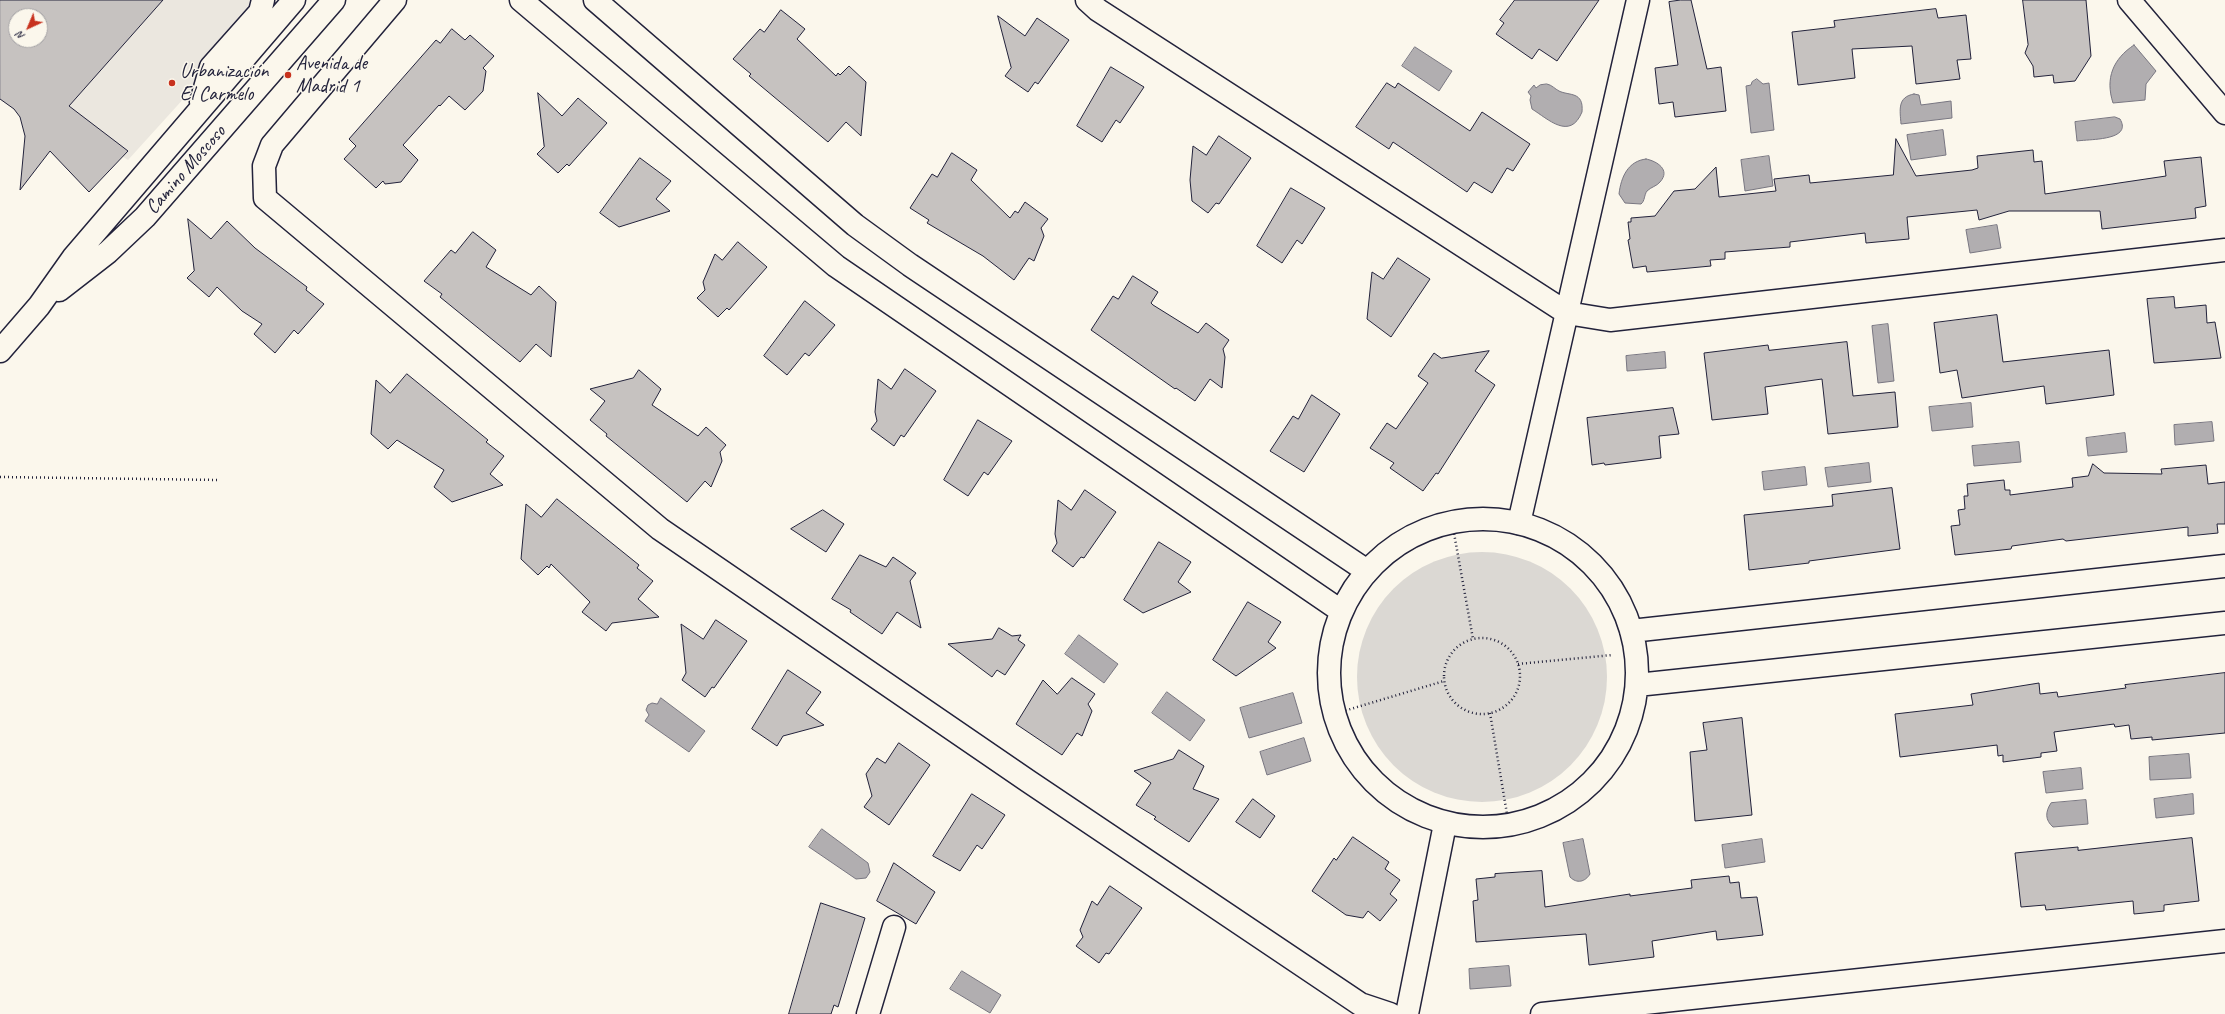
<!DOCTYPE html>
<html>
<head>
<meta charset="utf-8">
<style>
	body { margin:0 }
	#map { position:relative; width:2225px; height:1014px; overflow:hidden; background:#fbf7ec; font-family:Caveat,sans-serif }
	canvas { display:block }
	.north { position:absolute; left:8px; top:8px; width:40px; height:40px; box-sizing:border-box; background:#fbf7ec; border:1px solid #a4a2a5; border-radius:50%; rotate:224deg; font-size:11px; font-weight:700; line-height:16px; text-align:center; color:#22223b }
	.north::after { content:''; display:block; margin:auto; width:14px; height:18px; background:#c8321e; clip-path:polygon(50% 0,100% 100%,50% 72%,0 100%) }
</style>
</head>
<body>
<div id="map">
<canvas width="2225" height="1014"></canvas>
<div class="north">N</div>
</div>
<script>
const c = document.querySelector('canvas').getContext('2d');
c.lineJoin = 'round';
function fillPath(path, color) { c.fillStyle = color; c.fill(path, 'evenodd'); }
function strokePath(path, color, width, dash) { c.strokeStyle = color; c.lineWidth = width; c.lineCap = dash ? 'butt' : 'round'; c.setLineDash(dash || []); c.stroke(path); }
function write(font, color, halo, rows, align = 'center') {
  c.font = font + ' Caveat,sans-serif'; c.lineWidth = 3; c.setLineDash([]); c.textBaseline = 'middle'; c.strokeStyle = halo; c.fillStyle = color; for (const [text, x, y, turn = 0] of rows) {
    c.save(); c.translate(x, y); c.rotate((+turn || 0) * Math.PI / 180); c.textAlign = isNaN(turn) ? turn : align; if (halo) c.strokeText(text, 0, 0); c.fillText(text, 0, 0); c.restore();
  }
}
const built = new Path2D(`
	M 0,0 L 273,0 L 128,160 L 0,77 ZM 16,16 L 40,16 L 40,40 L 16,40 Z`);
const green = new Path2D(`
	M1357 677a125 125 0 1 1 250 0a125 125 0 1 1-250 0Z`);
const water = new Path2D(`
	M 2134,45 L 2156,71 L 2146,84 L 2145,100 L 2113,103 C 2105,78 2113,59 2134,45 Z
	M 1415,47 L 1452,71 L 1439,91 L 1402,66 Z
	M 1757,79 L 1763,84 L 1769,83 L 1774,130 L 1751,133 L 1746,86 L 1751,85 L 1752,82 Z
	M 1547,84 C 1552,85 1555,89 1559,91 C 1569,96 1584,91 1582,112 C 1570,141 1548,119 1532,109 L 1530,100 L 1531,96 L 1528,92 L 1534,85 L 1536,88 L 1540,85 Z
	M 1914,94 L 1919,95 L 1921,105 L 1951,101 L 1952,118 L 1901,124 C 1900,110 1897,97 1914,94 Z
	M 2115,117 L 2120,119 C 2133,141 2089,139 2077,141 L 2075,122 Z
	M 1943,130 L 1946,155 L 1911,160 L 1907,135 Z
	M 1769,156 L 1773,186 L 1745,191 L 1741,160 Z
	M 1646,159 C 1657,161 1671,170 1660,182 C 1657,186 1651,187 1647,191 C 1644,195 1645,201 1641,204 L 1625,203 L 1619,194 C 1621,177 1628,161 1646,159 Z
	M 1997,225 L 2001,248 L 1970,253 L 1966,230 Z
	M 1888,324 L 1894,381 L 1878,383 L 1872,326 Z
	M 1665,352 L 1666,368 L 1627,371 L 1626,356 Z
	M 1971,403 L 1973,427 L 1932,431 L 1929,407 Z
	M 2212,422 L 2214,441 L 2175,445 L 2174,425 Z
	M 2125,433 L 2127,452 L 2088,456 L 2086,438 Z
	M 2019,442 L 2021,462 L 1974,466 L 1972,446 Z
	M 1869,463 L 1871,482 L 1828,487 L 1825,468 Z
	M 1805,467 L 1807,485 L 1764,490 L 1762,472 Z
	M 1079,635 L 1118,664 L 1104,683 L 1065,654 Z
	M 1167,692 L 1205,720 L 1190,741 L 1152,713 Z
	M 1293,693 L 1302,723 L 1249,738 L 1240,708 Z
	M 661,698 L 705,731 L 689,752 L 645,721 L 649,715 L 646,710 L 648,705 L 652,703 L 657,704 Z
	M 1304,738 L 1311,761 L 1267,775 L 1260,752 Z
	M 2189,754 L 2191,778 L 2150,780 L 2149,757 Z
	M 2081,768 L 2083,789 L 2046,793 L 2043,772 Z
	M 2193,794 L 2194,814 L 2156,818 L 2154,799 Z
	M 2086,800 L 2088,824 L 2053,827 C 2045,820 2045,812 2051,803 Z
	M 822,829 L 868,863 L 870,872 L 866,878 L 856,879 L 809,847 Z
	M 1583,839 L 1590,874 C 1585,882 1577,884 1570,877 L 1563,843 Z
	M 1762,839 L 1765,862 L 1725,868 L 1722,845 Z
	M 1509,966 L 1511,986 L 1470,989 L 1469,969 Z
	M 962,971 L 1001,995 L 990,1013 L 950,989 Z`);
const building = new Path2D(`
	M 0,0 L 163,0 L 69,106 L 128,151 L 89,192 L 50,151 L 20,190 L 25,136 L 20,117 L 14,109 L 0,99 ZM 16,16 L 40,16 L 40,40 L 16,40 Z
	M 1515,0 L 1599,0 L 1557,61 L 1539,49 L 1532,59 L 1496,34 L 1504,23 L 1500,20 Z
	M 1681,0 L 1691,0 L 1707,69 L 1721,67 L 1726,111 L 1675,117 L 1673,102 L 1659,104 L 1655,68 L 1678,65 L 1669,2 Z
	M 2023,0 L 2086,0 L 2091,56 L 2075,81 L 2054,83 L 2053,75 L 2034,77 L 2033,66 L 2025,53 L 2028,45 Z
	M 1936,9 L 1938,18 L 1966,15 L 1971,59 L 1957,60 L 1960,79 L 1916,84 L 1912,46 L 1852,49 L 1855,78 L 1798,85 L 1792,32 L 1835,27 L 1834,21 Z
	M 781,10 L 805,29 L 797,39 L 836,76 L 838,73 L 840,75 L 849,66 L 866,82 L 861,136 L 846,122 L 828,142 L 749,76 L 751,74 L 733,59 L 760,29 L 764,32 Z
	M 998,16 L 1025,36 L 1037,18 L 1069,40 L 1038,84 L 1035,82 L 1028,92 L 1005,76 L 1011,68 Z
	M 452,29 L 465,40 L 470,35 L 494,56 L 483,68 L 486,71 L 483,91 L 465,110 L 449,96 L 440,106 L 439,105 L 403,145 L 418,160 L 401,182 L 385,184 L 383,181 L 376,188 L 344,159 L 356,146 L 349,139 L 436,40 L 440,43 Z
	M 1111,67 L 1144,87 L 1120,123 L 1116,120 L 1102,142 L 1077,126 Z
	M 1387,83 L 1395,88 L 1398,83 L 1470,131 L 1482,112 L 1530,144 L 1513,171 L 1507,168 L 1492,193 L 1474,182 L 1467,192 L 1393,142 L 1389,149 L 1356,127 Z
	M 538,93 L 562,116 L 578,98 L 607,123 L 569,166 L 567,164 L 558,173 L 537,154 L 544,147 Z
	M 1219,136 L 1251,158 L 1219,204 L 1216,203 L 1208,213 L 1192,201 L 1190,180 L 1193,146 L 1206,155 Z
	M 1896,139 L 1916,176 L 1972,170 L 1978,168 L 1977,156 L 2033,150 L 2034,162 L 2042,161 L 2045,194 L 2166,176 L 2164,161 L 2201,157 L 2206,206 L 2195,208 L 2196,218 L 2102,229 L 2100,211 L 2009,211 L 1979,220 L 1977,210 L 1907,217 L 1909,239 L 1866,243 L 1865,233 L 1790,242 L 1790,247 L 1725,252 L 1725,259 L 1710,260 L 1711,266 L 1647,272 L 1646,266 L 1633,268 L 1628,240 L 1630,239 L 1628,222 L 1631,222 L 1631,218 L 1655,216 L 1674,191 L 1695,189 L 1716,167 L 1719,197 L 1776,191 L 1774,179 L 1809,175 L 1810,183 L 1893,175 Z
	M 952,153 L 977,170 L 971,180 L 1010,218 L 1015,211 L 1018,213 L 1025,202 L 1048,219 L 1041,228 L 1044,236 L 1034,261 L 1029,258 L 1014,280 L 983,256 L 927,223 L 929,220 L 910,208 L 932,174 L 937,177 Z
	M 640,158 L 671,181 L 656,199 L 670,211 L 619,227 L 600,213 Z
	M 1291,188 L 1325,208 L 1302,244 L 1297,240 L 1282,263 L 1257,246 Z
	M 188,219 L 211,239 L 227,221 L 255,248 L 307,287 L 306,290 L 324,304 L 298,334 L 294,330 L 275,353 L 254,334 L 262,324 L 242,311 L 217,287 L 209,297 L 187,278 L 194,271 Z
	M 473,232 L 496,250 L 486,267 L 531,295 L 539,286 L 556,302 L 551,357 L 536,344 L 520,362 L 440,297 L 442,294 L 424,281 L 451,250 L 455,253 Z
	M 738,242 L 767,267 L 729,310 L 727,308 L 718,317 L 697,298 L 705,290 L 703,282 L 715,254 L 722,260 Z
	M 1398,258 L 1430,279 L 1391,337 L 1367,319 L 1372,272 L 1383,279 Z
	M 1133,276 L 1158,292 L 1151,303 L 1153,305 L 1198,333 L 1206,323 L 1229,340 L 1223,349 L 1225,357 L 1222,388 L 1210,379 L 1195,401 L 1176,388 L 1175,389 L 1091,330 L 1113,296 L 1118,299 Z
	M 2174,297 L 2175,308 L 2206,305 L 2207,323 L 2215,322 L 2221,358 L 2154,363 L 2147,299 Z
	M 805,301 L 835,325 L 809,356 L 805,353 L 787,375 L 764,356 Z
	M 1997,315 L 2003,362 L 2109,350 L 2114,395 L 2046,404 L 2044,386 L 1962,398 L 1957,370 L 1940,373 L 1934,323 Z
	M 1847,342 L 1853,396 L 1895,392 L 1898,427 L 1828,434 L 1822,379 L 1765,387 L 1768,414 L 1712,420 L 1704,353 L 1768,345 L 1769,350 Z
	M 1489,351 L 1475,371 L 1495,385 L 1438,474 L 1436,473 L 1423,491 L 1390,468 L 1394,463 L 1370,448 L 1387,423 L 1396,429 L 1428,383 L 1418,376 L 1434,353 L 1441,358 Z
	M 905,369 L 936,391 L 904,437 L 901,435 L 894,446 L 871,429 L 877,421 L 875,412 L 878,379 L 891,389 Z
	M 639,370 L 661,389 L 652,405 L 698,436 L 706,427 L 726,445 L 720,452 L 722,461 L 711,487 L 705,481 L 687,502 L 606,436 L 607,434 L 590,420 L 605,401 L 590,389 L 633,378 Z
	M 407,374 L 488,440 L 486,442 L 504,456 L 490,474 L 503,485 L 452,502 L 434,487 L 444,470 L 397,440 L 388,449 L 371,434 L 376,380 L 390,393 Z
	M 1312,395 L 1340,414 L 1304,472 L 1270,451 L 1293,416 L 1298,419 Z
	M 1673,408 L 1679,434 L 1659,436 L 1661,458 L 1605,465 L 1604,463 L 1592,465 L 1587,418 Z
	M 978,420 L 1012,441 L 988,475 L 984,472 L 968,496 L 944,480 Z
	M 2093,464 L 2104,473 L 2162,474 L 2161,469 L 2206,465 L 2208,484 L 2225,482 L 2225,524 L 2217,524 L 2218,533 L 2188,536 L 2188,527 L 2066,541 L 2063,539 L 2012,546 L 2011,549 L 1955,555 L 1951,526 L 1960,525 L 1958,510 L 1965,509 L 1964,496 L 1968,496 L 1967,484 L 2004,480 L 2005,490 L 2010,490 L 2010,495 L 2073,487 L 2072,478 L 2088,476 Z
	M 1892,488 L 1900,549 L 1809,561 L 1809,563 L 1749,570 L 1744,515 L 1833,506 L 1832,495 Z
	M 1085,490 L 1116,512 L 1084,558 L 1081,557 L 1073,567 L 1052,551 L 1057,543 L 1055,534 L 1058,500 L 1071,510 Z
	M 557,499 L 639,565 L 637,568 L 653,581 L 638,599 L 659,617 L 612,623 L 606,631 L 582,612 L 590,602 L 551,564 L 549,568 L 547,566 L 538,575 L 521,559 L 526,504 L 541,517 Z
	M 823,510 L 844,524 L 826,552 L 791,529 Z
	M 1159,542 L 1191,562 L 1178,582 L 1191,592 L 1143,613 L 1124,600 Z
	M 860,555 L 886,567 L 893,557 L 916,573 L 910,581 L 921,628 L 897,612 L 882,634 L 850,612 L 851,610 L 832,599 Z
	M 1248,602 L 1281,622 L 1268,642 L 1276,648 L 1236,676 L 1213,660 Z
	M 716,620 L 747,641 L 714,688 L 712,687 L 705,697 L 682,680 L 686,673 L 681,624 L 703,639 Z
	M 999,628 L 1012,636 L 1021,635 L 1018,640 L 1025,645 L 1005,675 L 997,670 L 992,677 L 948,644 L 992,639 Z
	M 788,670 L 821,692 L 806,713 L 824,725 L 783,736 L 777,746 L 752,729 Z
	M 2225,673 L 2225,733 L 2152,740 L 2152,737 L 2131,739 L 2129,725 L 2115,727 L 2114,724 L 2054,732 L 2057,751 L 2041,753 L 2041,757 L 2003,762 L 2003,755 L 1998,756 L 1997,745 L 1900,757 L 1895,714 L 1973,705 L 1971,694 L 2039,683 L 2040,694 L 2057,692 L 2058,697 L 2126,688 L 2125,685 Z
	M 1072,678 L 1095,694 L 1088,704 L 1092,711 L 1082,736 L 1077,733 L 1062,755 L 1016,724 L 1043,680 L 1057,694 Z
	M 1742,718 L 1752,815 L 1695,821 L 1690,752 L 1707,750 L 1703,723 Z
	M 899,743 L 930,765 L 889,825 L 864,807 L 872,796 L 866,774 L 877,758 L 885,763 Z
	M 1179,750 L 1204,766 L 1193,789 L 1219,799 L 1189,842 L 1154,819 L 1156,817 L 1136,805 L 1151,783 L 1134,771 L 1173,759 Z
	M 972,794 L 1005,815 L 982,849 L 977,845 L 960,871 L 933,856 Z
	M 1253,799 L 1275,816 L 1260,838 L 1236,822 Z
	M 1353,837 L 1389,862 L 1385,869 L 1400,880 L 1390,894 L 1397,900 L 1380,921 L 1368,911 L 1363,918 L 1346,915 L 1312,891 L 1334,858 L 1336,860 Z
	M 2192,838 L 2199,901 L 2164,905 L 2164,911 L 2134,914 L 2133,901 L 2046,910 L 2045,905 L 2021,907 L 2015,853 L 2078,847 L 2078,850 Z
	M 894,863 L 935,892 L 916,924 L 877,901 Z
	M 1542,871 L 1545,907 L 1630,894 L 1630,896 L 1692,888 L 1691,880 L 1729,876 L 1730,883 L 1739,882 L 1741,898 L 1757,897 L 1763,935 L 1717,940 L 1716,931 L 1652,941 L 1654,957 L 1589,965 L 1586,934 L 1476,942 L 1473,901 L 1478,900 L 1476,879 L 1495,877 L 1495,874 Z
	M 1110,886 L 1142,908 L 1109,954 L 1106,953 L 1099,963 L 1076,946 L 1083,937 L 1080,930 L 1092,901 L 1097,905 Z
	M 821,903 L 865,918 L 838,1007 L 834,1005 L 831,1014 L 789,1014 Z`);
const path = new Path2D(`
	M 0,477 L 220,480
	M 1452,522 L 1473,639
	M1444 676a38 38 0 1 1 76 0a38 38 0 1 1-76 0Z
	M 1518,664 L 1612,655
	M 1490,713 L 1509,826
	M 1334,714 L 1444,681`);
const minor = new Path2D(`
	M 395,0 L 272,145 L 264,166 L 265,198 L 660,529 L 1028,781 L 1360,1004 L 1390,1014
	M 1087,0 L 1098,10 L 1567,313 L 1610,320 L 2225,250
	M 2129,0 L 2225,113
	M 1519,523 L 1638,0
	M 868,1014 L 894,927
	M 1407,1014 L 1445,824
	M 1542,1014 L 2225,941`);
const tertiary = new Path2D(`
	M 521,0 L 836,266 L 1341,611
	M 595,0 L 855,225 L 910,265 L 1367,571
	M 201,102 L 211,67 L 260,12 L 263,0
	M 59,290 L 108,252 L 145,217 L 334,0
	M 0,351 L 39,306 L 73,258 L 294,0
	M1329 673a154 154 0 1 1 308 0a154 154 0 1 1-308 0Z
	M 1631,631 L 2225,566
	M 1637,685 L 2225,623`);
const markers = [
	[288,75,4,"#c8321e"],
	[172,83,4,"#c8321e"]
];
const poiNames = [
	["Avenida de",296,64],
	["Madrid 1",296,87],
	["Urbanización",180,72],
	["El Carmelo",180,95]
];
const streetNames = [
	["Camino Moscoso",186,170,-49]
];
fillPath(built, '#ebe7df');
fillPath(green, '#dbd8d3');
fillPath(water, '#b1aeb0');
strokePath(water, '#787681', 1);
fillPath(building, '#c6c2c0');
strokePath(building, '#22223b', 1);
strokePath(minor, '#22223b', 25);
strokePath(tertiary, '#22223b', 25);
strokePath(path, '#22223b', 2.5, [1, 3]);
strokePath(minor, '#fbf7ec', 22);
strokePath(tertiary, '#fbf7ec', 22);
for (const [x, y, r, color] of markers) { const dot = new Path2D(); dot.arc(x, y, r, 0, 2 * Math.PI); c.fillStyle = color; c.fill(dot); strokePath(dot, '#fbf7ec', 1.5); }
write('20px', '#22223b', '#fbf7ec', poiNames, 'left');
write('20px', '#22223b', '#fbf7ec', streetNames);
</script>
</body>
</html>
